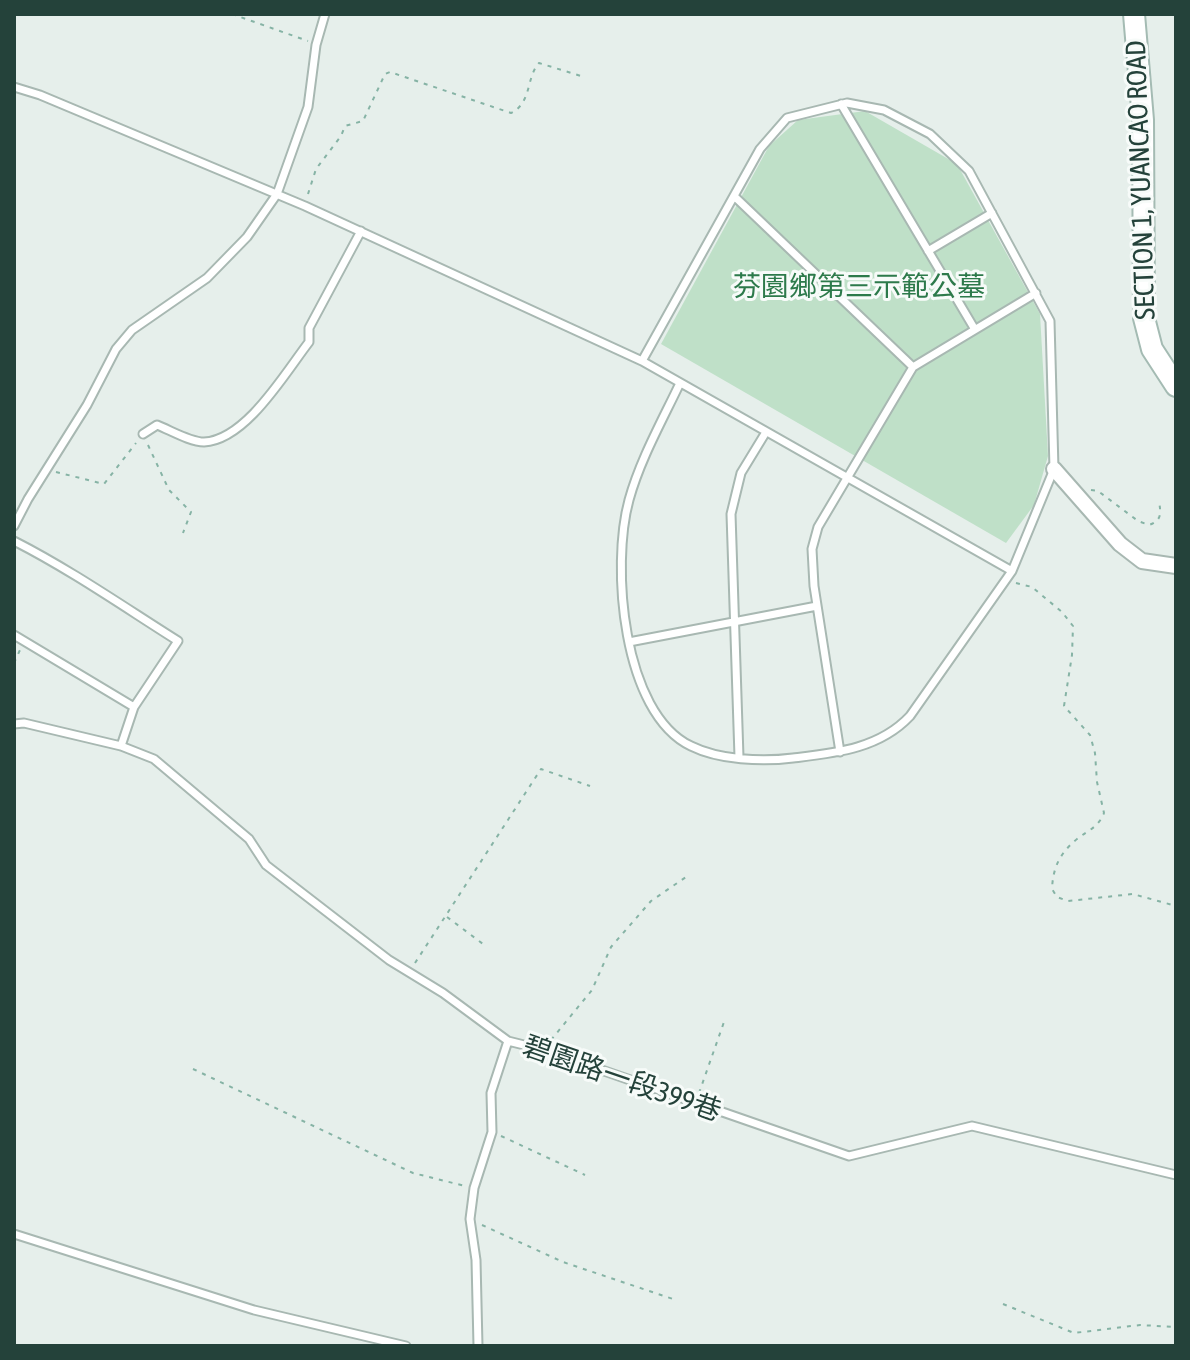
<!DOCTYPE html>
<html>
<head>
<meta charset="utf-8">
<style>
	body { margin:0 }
	#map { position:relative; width:1190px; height:1360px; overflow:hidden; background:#e6efeb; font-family:"Asap Condensed",sans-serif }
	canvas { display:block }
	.frame { position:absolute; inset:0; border:16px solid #24423a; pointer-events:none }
</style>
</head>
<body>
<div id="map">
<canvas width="1190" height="1360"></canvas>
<div class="frame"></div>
</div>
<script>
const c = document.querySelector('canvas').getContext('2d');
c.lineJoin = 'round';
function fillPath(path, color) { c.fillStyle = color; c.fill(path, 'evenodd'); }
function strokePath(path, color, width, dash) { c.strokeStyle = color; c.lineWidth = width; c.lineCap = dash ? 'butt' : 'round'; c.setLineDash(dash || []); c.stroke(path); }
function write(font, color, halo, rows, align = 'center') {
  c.font = font + ' "Asap Condensed","Noto Sans TC",sans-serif'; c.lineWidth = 6; c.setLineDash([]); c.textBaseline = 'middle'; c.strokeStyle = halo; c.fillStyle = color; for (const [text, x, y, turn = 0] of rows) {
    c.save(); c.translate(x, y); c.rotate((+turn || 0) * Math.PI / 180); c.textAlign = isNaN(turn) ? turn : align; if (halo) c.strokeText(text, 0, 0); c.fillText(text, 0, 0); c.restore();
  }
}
const green = new Path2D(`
	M 865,111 L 957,164 L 1040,314 L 1048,456 L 1034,505 L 1006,543 L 661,344 L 769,146 L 798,120 Z`);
const path = new Path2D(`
	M 232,14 L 308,41
	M 308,194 L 316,169 L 341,136 L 345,126 L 363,121 L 385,74 L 390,72 L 511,113 C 532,103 526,77 539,63 L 581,76
	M 148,445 L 169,490 L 191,512 L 183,533
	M 56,472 L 104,484 L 136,443
	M 1091,490 L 1098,491 L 1138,521 L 1149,525 C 1162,520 1161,514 1159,501
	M 1016,583 L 1032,587 L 1062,612 L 1073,626 L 1072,655 L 1064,706 L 1090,735 L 1095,753 L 1097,782 L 1104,813 C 1098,828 1088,830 1077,839 C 1060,853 1053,867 1052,889 L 1057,897 L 1068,901 L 1133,894 L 1176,906
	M 14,663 L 20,650
	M 447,917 L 487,947
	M 415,963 L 541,769 L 590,786
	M 551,1040 L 592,990 L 611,947 L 651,901 L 689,875
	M 193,1069 L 413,1173 L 465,1186
	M 699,1093 L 724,1022
	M 501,1136 L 585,1175
	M 482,1225 L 563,1262 L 673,1299
	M 1003,1304 L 1074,1333 L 1140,1325 L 1176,1327`);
const lane = new Path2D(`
	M 14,87 L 40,95 L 305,206 L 642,361 L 1012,571
	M 841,104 L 974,328
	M 734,196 L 913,367
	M 928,251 L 992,213
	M 642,361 L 760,149 L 787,118 L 847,103 L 884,110 L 930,134 L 969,171 L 1050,321 L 1054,469 L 1012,571 L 910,716 C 879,749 835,753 793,758 C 762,762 719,760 691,746 C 622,713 611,565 629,500 C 640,460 662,421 680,383
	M 143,434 L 157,425 C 170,430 190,442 204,442 C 246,440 285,373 309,342 L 309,328 L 361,231
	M 14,526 L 28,499 L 87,405 L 116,349 L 132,330 L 207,278 L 247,237 L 277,194 L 308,107 L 316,45 L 325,14
	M 14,541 C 71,570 124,607 178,641 L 134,707 L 121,746
	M 14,635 L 134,707
	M 629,642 L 817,606
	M 14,724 L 24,723 L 121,746 L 154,759 L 249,839 L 266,865 L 389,960 L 443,993 L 508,1041 L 544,1050 L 849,1156 L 972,1126 L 1176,1175
	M 840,752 L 814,586 L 812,549 L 818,527 L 913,367 L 1036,293
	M 739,757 L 731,514 L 741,473 L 766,432
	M 14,1234 L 254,1310 L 406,1346
	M 478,1346 L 476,1260 L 470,1219 L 474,1188 L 492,1132 L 491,1093 L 508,1041`);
const street = new Path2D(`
	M 1054,469 L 1120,544 L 1142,561 L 1176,566`);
const secondary = new Path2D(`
	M 1134,14 L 1143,120 L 1144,318 L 1152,349 L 1176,386`);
const streetNames = [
	["SECTION 1, YUANCAO ROAD",1141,180,-92],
	["碧園路一段399巷",622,1079,19]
];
const parkNames = [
	["芬園鄉第三示範公墓",859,287]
];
fillPath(green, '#bfe0c8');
strokePath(lane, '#a8b8b2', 11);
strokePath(street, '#a8b8b2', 18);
strokePath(secondary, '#a4bbb3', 24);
strokePath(path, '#86b3a5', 2, [4, 6]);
strokePath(lane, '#fff', 7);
strokePath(street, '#fff', 14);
strokePath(secondary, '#fff', 20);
write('28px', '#24423a', '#f7fbf9', streetNames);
write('28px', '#2d7a4b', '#f7fbf9', parkNames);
</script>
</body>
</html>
